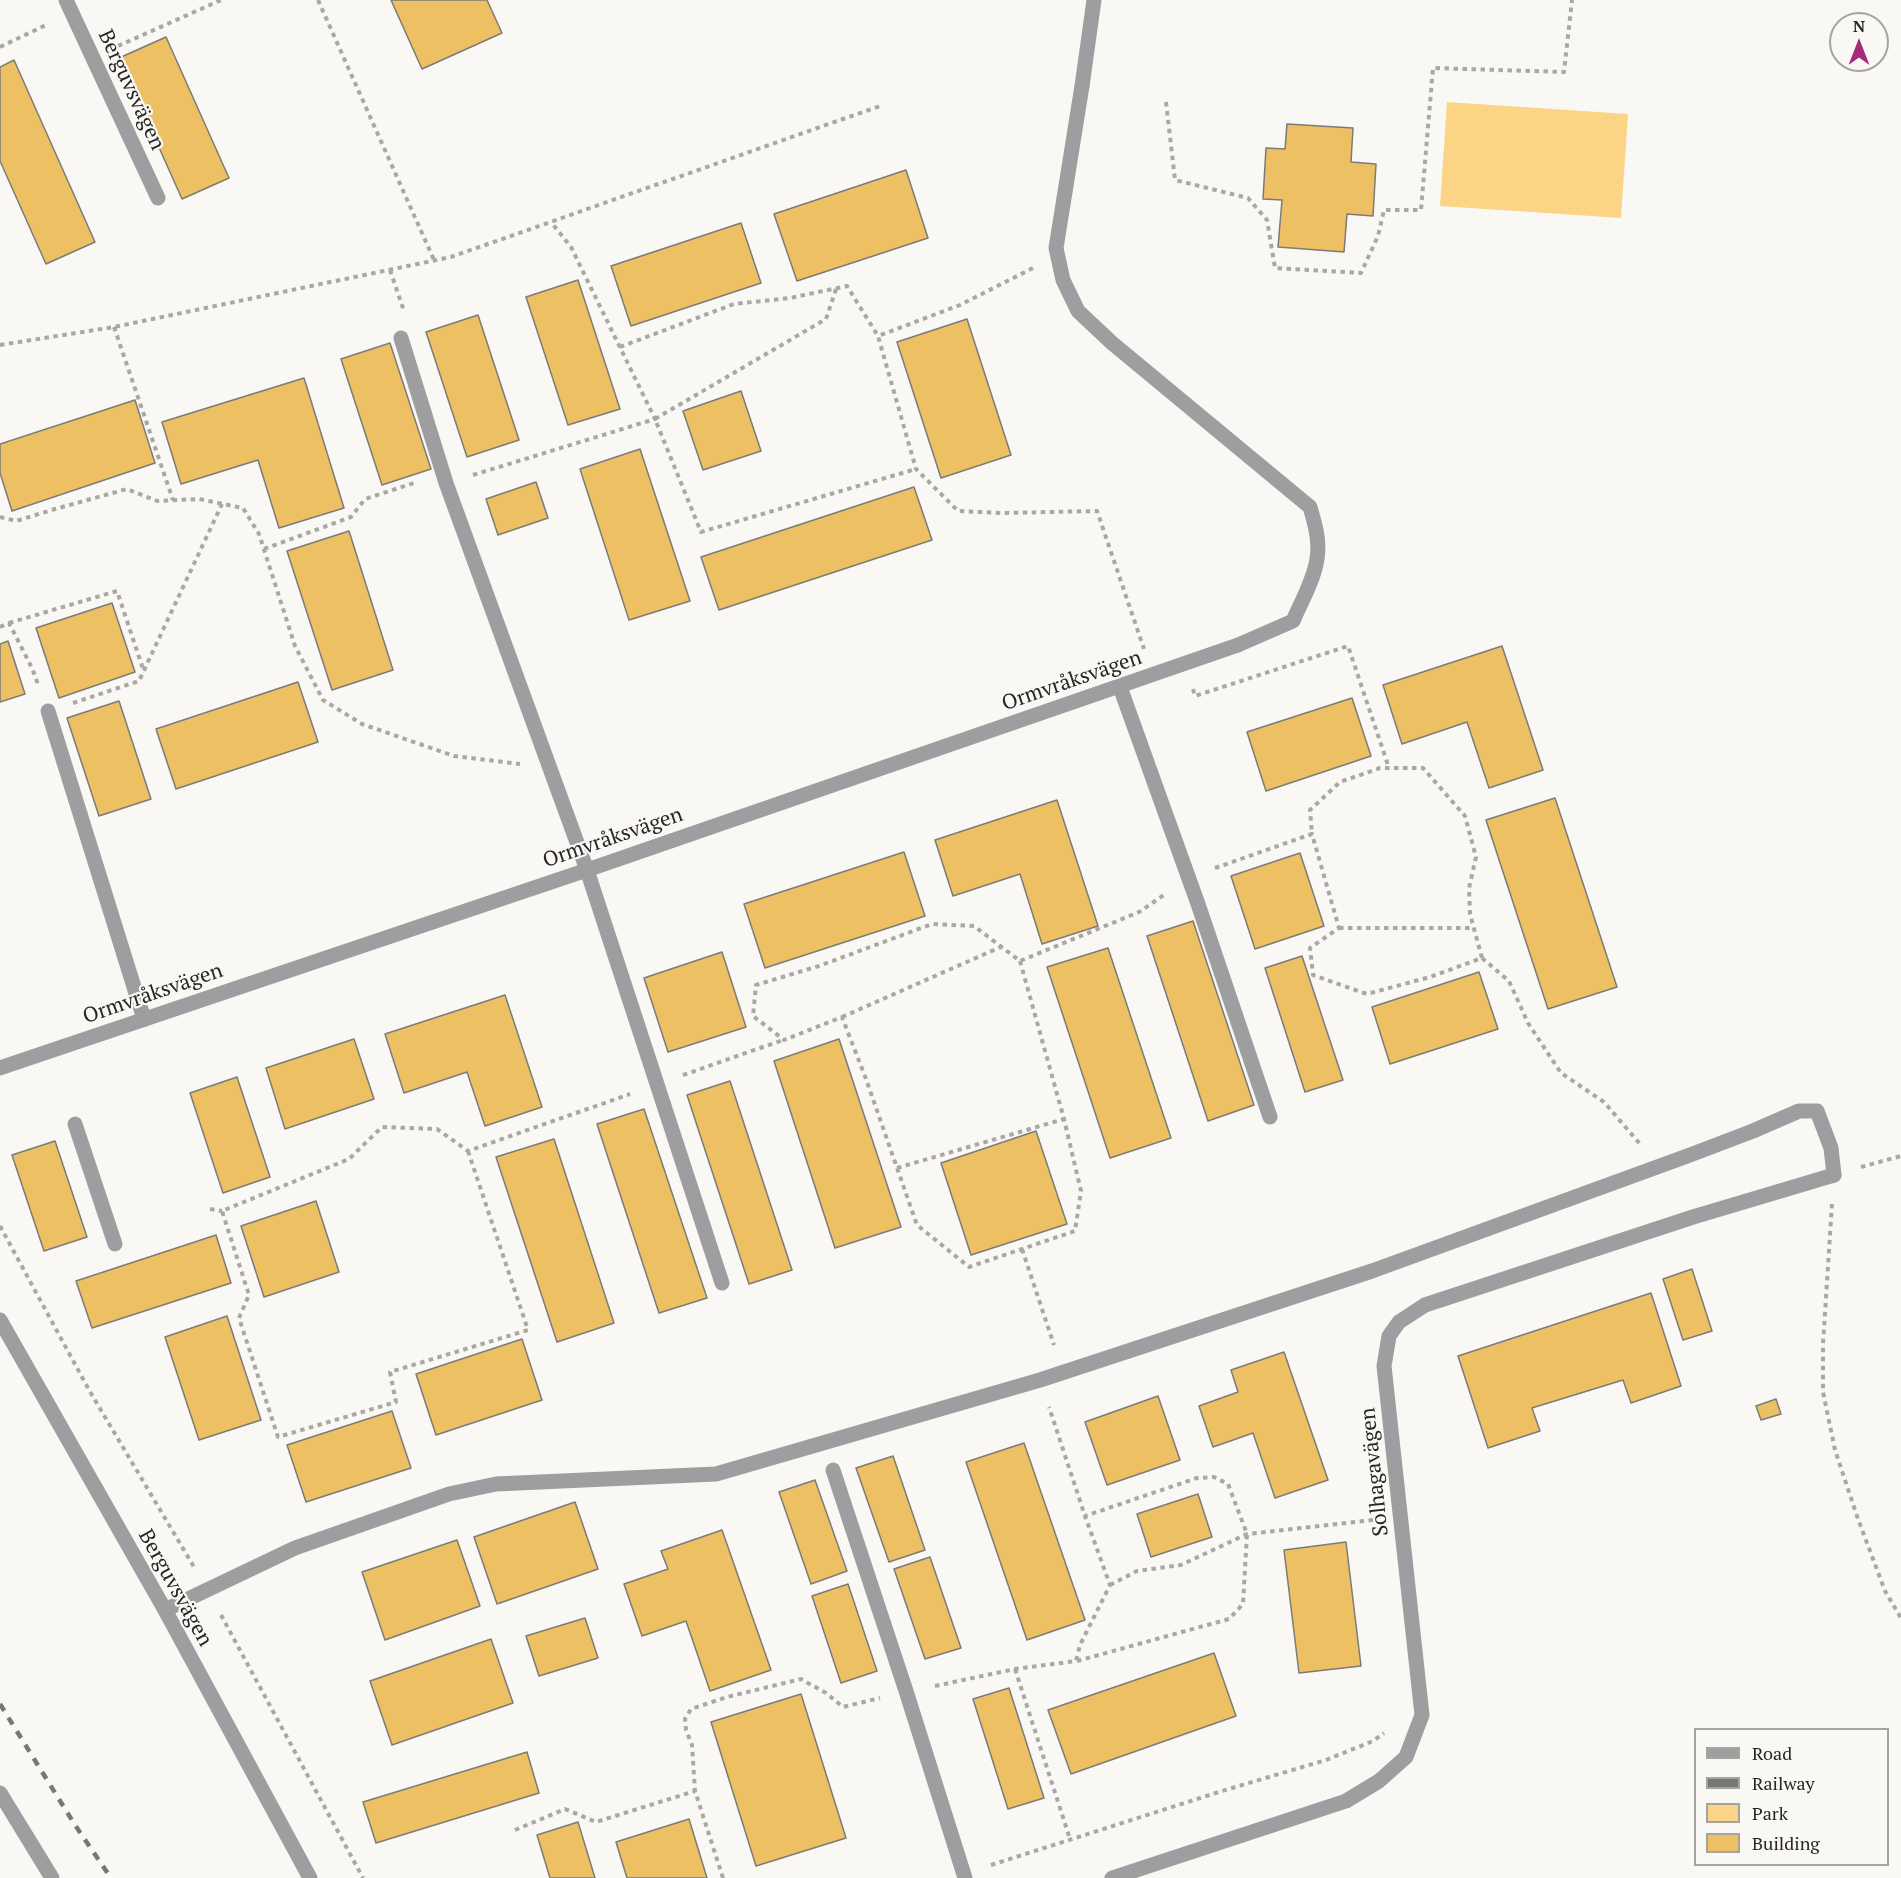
<!DOCTYPE html>
<html>
<head>
<meta charset="utf-8">
<style>
	body { margin:0 }
	#map { position:relative; width:1901px; height:1878px; overflow:hidden; background:#faf8f4; font-family:"PT Serif",serif }
	canvas { display:block }
	.legend { position:absolute; left:1694px; top:1728px; width:195px; height:138px; box-sizing:border-box; background:#faf8f4; border:2px solid #a6a4a1; margin:0; padding:8px 10px; list-style:none; font-size:18px; color:#272625 }
	.legend li { display:flex; align-items:center; gap:12px; height:30px }
	.legend b { width:30px; border:2px solid #a6a4a1 }
	.north { position:absolute; left:1829px; top:12px; width:60px; height:60px; box-sizing:border-box; background:#faf8f4; border:2px solid #a6a4a1; border-radius:50%; rotate:0deg; font-size:16px; font-weight:700; line-height:24px; text-align:center; color:#272625 }
	.north::after { content:''; display:block; margin:auto; width:21px; height:27px; background:#a72b7d; clip-path:polygon(50% 0,100% 100%,50% 72%,0 100%) }
</style>
</head>
<body>
<div id="map">
<canvas width="1901" height="1878"></canvas>
<ul class="legend">
<li><b style="height:8px;background:#9e9d9f"></b>Road</li>
<li><b style="height:8px;background:#797775"></b>Railway</li>
<li><b style="height:16px;background:#fbd485"></b>Park</li>
<li><b style="height:16px;background:#edc063"></b>Building</li>
</ul>
<div class="north">N</div>
</div>
<script>
const c = document.querySelector('canvas').getContext('2d');
c.lineJoin = 'round';
function fillPath(path, color) { c.fillStyle = color; c.fill(path, 'evenodd'); }
function strokePath(path, color, width, dash) { c.strokeStyle = color; c.lineWidth = width; c.lineCap = dash ? 'butt' : 'round'; c.setLineDash(dash || []); c.stroke(path); }
function write(font, color, halo, rows, align = 'center') {
  c.font = font + ' "PT Serif",serif'; c.lineWidth = 4.5; c.setLineDash([]); c.textBaseline = 'middle'; c.strokeStyle = halo; c.fillStyle = color; for (const [text, x, y, turn = 0] of rows) {
    c.save(); c.translate(x, y); c.rotate((+turn || 0) * Math.PI / 180); c.textAlign = isNaN(turn) ? turn : align; if (halo) c.strokeText(text, 0, 0); c.fillText(text, 0, 0); c.restore();
  }
}
const green = new Path2D(`
	M 1447,102 L 1628,114 L 1621,218 L 1440,206 Z`);
const building = new Path2D(`
	M 391,0 L 487,0 L 502,33 L 422,69 Z
	M 166,37 L 229,178 L 182,199 L 119,58 Z
	M 14,60 L 95,242 L 46,264 L 0,161 L 0,67 Z
	M 1287,124 L 1353,128 L 1351,162 L 1376,164 L 1373,216 L 1347,214 L 1344,252 L 1278,247 L 1282,200 L 1263,199 L 1266,148 L 1285,149 Z
	M 906,170 L 928,238 L 797,281 L 774,214 Z
	M 741,223 L 761,283 L 631,326 L 611,266 Z
	M 578,280 L 620,409 L 568,425 L 526,297 Z
	M 478,315 L 519,440 L 467,457 L 426,332 Z
	M 967,319 L 1011,455 L 941,478 L 897,342 Z
	M 390,343 L 431,469 L 382,485 L 341,359 Z
	M 304,378 L 344,508 L 279,528 L 258,460 L 181,484 L 162,422 Z
	M 741,391 L 761,451 L 703,470 L 683,411 Z
	M 135,400 L 155,463 L 12,511 L 0,473 L 0,444 Z
	M 640,449 L 690,601 L 629,620 L 580,469 Z
	M 536,482 L 548,518 L 498,535 L 486,499 Z
	M 914,487 L 932,540 L 719,610 L 701,557 Z
	M 349,531 L 393,670 L 332,690 L 287,551 Z
	M 112,603 L 135,672 L 59,698 L 36,628 Z
	M 8,641 L 25,694 L 0,702 L 0,644 Z
	M 1502,646 L 1543,770 L 1489,788 L 1467,722 L 1402,744 L 1383,685 Z
	M 298,682 L 318,742 L 176,789 L 156,729 Z
	M 1352,698 L 1371,756 L 1266,791 L 1247,732 Z
	M 119,701 L 151,799 L 99,816 L 67,718 Z
	M 1555,798 L 1617,987 L 1548,1009 L 1486,820 Z
	M 1057,800 L 1098,926 L 1042,944 L 1020,874 L 953,896 L 935,840 Z
	M 904,852 L 925,916 L 765,968 L 744,904 Z
	M 1300,853 L 1324,926 L 1255,949 L 1231,876 Z
	M 1193,921 L 1254,1105 L 1208,1121 L 1147,936 Z
	M 1108,948 L 1171,1138 L 1110,1158 L 1047,967 Z
	M 722,952 L 746,1027 L 668,1052 L 644,978 Z
	M 1302,956 L 1343,1080 L 1305,1092 L 1265,968 Z
	M 1479,972 L 1498,1029 L 1390,1064 L 1372,1007 Z
	M 505,995 L 542,1107 L 485,1126 L 467,1072 L 404,1093 L 385,1034 Z
	M 354,1039 L 374,1099 L 285,1129 L 266,1068 Z
	M 839,1039 L 901,1227 L 835,1248 L 774,1061 Z
	M 237,1077 L 270,1177 L 223,1193 L 190,1093 Z
	M 730,1081 L 792,1270 L 749,1284 L 687,1095 Z
	M 644,1109 L 707,1298 L 659,1313 L 597,1124 Z
	M 1036,1131 L 1067,1224 L 971,1255 L 941,1163 Z
	M 554,1139 L 614,1323 L 557,1342 L 496,1157 Z
	M 55,1141 L 87,1237 L 44,1251 L 12,1155 Z
	M 316,1201 L 339,1272 L 264,1297 L 241,1226 Z
	M 216,1235 L 231,1283 L 92,1328 L 76,1281 Z
	M 1692,1269 L 1712,1331 L 1683,1340 L 1663,1279 Z
	M 1651,1293 L 1681,1386 L 1631,1403 L 1623,1380 L 1532,1408 L 1540,1431 L 1488,1448 L 1458,1356 Z
	M 227,1316 L 261,1420 L 199,1440 L 165,1337 Z
	M 522,1339 L 542,1400 L 436,1435 L 416,1374 Z
	M 1284,1352 L 1328,1480 L 1275,1498 L 1253,1433 L 1213,1447 L 1199,1406 L 1238,1392 L 1231,1370 Z
	M 1158,1396 L 1180,1460 L 1107,1485 L 1085,1422 Z
	M 1776,1399 L 1781,1414 L 1761,1420 L 1756,1406 Z
	M 392,1411 L 411,1468 L 306,1502 L 287,1445 Z
	M 1024,1443 L 1085,1620 L 1027,1640 L 966,1462 Z
	M 893,1456 L 925,1550 L 889,1562 L 856,1468 Z
	M 815,1480 L 847,1571 L 811,1584 L 779,1492 Z
	M 1198,1494 L 1212,1537 L 1151,1557 L 1137,1514 Z
	M 575,1502 L 598,1569 L 497,1604 L 474,1537 Z
	M 722,1530 L 771,1670 L 710,1691 L 686,1621 L 642,1636 L 624,1584 L 668,1569 L 661,1551 Z
	M 457,1540 L 480,1606 L 385,1640 L 362,1572 Z
	M 1346,1542 L 1361,1666 L 1299,1673 L 1284,1550 Z
	M 930,1557 L 961,1648 L 925,1659 L 894,1569 Z
	M 848,1584 L 877,1671 L 841,1683 L 812,1596 Z
	M 585,1618 L 598,1658 L 539,1676 L 526,1636 Z
	M 491,1639 L 513,1703 L 392,1745 L 370,1681 Z
	M 1214,1653 L 1236,1716 L 1071,1774 L 1048,1710 Z
	M 1009,1688 L 1044,1798 L 1008,1809 L 973,1699 Z
	M 801,1694 L 846,1838 L 756,1866 L 711,1722 Z
	M 527,1752 L 539,1793 L 376,1843 L 363,1802 Z
	M 689,1819 L 707,1878 L 627,1878 L 616,1842 Z
	M 578,1822 L 595,1878 L 550,1878 L 537,1835 Z`);
const path = new Path2D(`
	M 318,0 L 434,260
	M 118,46 L 221,0
	M 0,47 L 48,24
	M 1166,102 L 1175,180 L 1248,198 L 1267,220 L 1275,268 L 1361,273 L 1378,236 L 1384,210 L 1421,210 L 1433,68 L 1564,72 L 1572,0
	M 1033,268 L 960,305 L 878,336 L 916,469 L 958,511 L 1003,513 L 1097,511 L 1144,649
	M 390,270 L 404,311
	M 836,289 L 826,319 L 655,419 L 701,532 L 916,469
	M 114,327 L 173,500
	M 0,345 L 114,327 L 451,257 L 880,106
	M 620,347 L 734,304 L 790,298 L 847,286 L 878,336
	M 473,475 L 655,419 L 571,247 L 551,222
	M 0,517 L 16,521 L 55,509 L 127,489 L 157,501 L 199,499 L 243,508 L 259,534 L 295,646 L 323,700 L 362,724 L 454,756 L 520,764
	M 264,549 L 351,517 L 365,499 L 417,482
	M 9,623 L 117,591 L 144,672
	M 0,627 L 9,623 L 32,668 L 39,687
	M 1193,689 L 1195,696 L 1348,646 L 1389,768
	M 73,703 L 139,681 L 222,504
	M 1215,868 L 1312,834 L 1339,928 L 1310,948 L 1313,975 L 1367,994 L 1430,977 L 1482,958 L 1470,914 L 1469,888 L 1476,857 L 1465,816 L 1423,768 L 1380,768 L 1340,782 L 1310,810 L 1312,834
	M 1339,928 L 1474,928
	M 1482,958 L 1509,981 L 1528,1023 L 1561,1073 L 1604,1102 L 1640,1144
	M 1020,961 L 1064,1119 L 1081,1191 L 1075,1231 L 969,1267 L 917,1225 L 866,1079 L 842,1017 L 784,1040 L 753,1016 L 756,985 L 819,966 L 932,924 L 974,926 L 1020,961 L 1139,912 L 1164,895
	M 842,1017 L 1003,946
	M 683,1075 L 783,1040
	M 468,1151 L 528,1330 L 390,1372 L 396,1402 L 278,1437 L 239,1318 L 249,1295 L 222,1211 L 349,1159 L 382,1127 L 437,1129 L 468,1151 L 630,1094
	M 1861,1167 L 1901,1156
	M 897,1168 L 1064,1119
	M 1832,1204 L 1823,1344 L 1823,1392 L 1835,1450 L 1858,1519 L 1885,1591 L 1901,1618
	M 210,1209 L 222,1211
	M 0,1226 L 89,1390 L 194,1567
	M 1022,1249 L 1054,1345
	M 1110,1585 L 1137,1571 L 1181,1565 L 1247,1534 L 1374,1520
	M 221,1615 L 363,1878
	M 1077,1661 L 1229,1619 L 1243,1604 L 1247,1534 L 1228,1484 L 1214,1477 L 1197,1478 L 1085,1516
	M 1015,1669 L 1070,1839
	M 935,1686 L 1015,1669 L 1076,1661 L 1080,1645 L 1110,1585 L 1085,1516 L 1049,1407
	M 515,1830 L 565,1809 L 596,1822 L 695,1791
	M 991,1865 L 1222,1791 L 1326,1760 L 1373,1741 L 1384,1733
	M 723,1878 L 695,1791 L 692,1745 L 686,1730 L 685,1719 L 691,1709 L 727,1697 L 801,1679 L 826,1693 L 843,1707 L 880,1698`);
const service = new Path2D(`
	M 1082,86 L 1056,248 L 1063,280 L 1078,311 L 1112,343 L 1310,507 C 1315,524 1320,541 1317,559 C 1314,580 1301,602 1293,621 L 1238,645
	M 48,711 L 144,1019
	M 75,1124 L 115,1244
	M 165,1610 L 295,1548 L 449,1494 L 496,1484 L 716,1474 L 1040,1380 L 1372,1271 L 1690,1155 L 1753,1131 L 1799,1111 L 1817,1111 L 1831,1148 L 1834,1175`);
const minor = new Path2D(`
	M 66,0 L 158,198
	M 1082,86 L 1094,0
	M 401,338 L 446,483 L 587,870 L 722,1283
	M 1120,687 L 1198,904 L 1270,1117
	M 0,1068 L 587,870 L 1238,645
	M 0,1320 L 165,1610 L 310,1878
	M 833,1470 L 906,1691 L 965,1878
	M 0,1793 L 52,1878
	M 1112,1878 L 1346,1801 L 1379,1781 L 1406,1757 L 1422,1715 L 1384,1366 L 1389,1336 L 1399,1322 L 1425,1305 L 1693,1217 L 1834,1175`);
const rail = new Path2D(`
	M 0,1704 L 75,1825 L 111,1878`);
const streetNames = [
	["Berguvsvägen",131,90,65],
	["Ormvråksvägen",1072,681,-19],
	["Ormvråksvägen",613,838,-19],
	["Ormvråksvägen",153,994,-19],
	["Solhagavägen",1375,1472,-96],
	["Berguvsvägen",175,1588,61]
];
fillPath(green, '#fbd485');
fillPath(building, '#edc063');
strokePath(building, '#7c7b77', 1.5);
strokePath(path, '#a9a8a5', 4, [4.5, 4.5]);
strokePath(service, '#9e9d9f', 15);
strokePath(minor, '#9e9d9f', 15);
strokePath(rail, '#797775', 4.5, [8, 8]);
write('21px', '#272625', '#faf8f4', streetNames);
</script>
</body>
</html>
